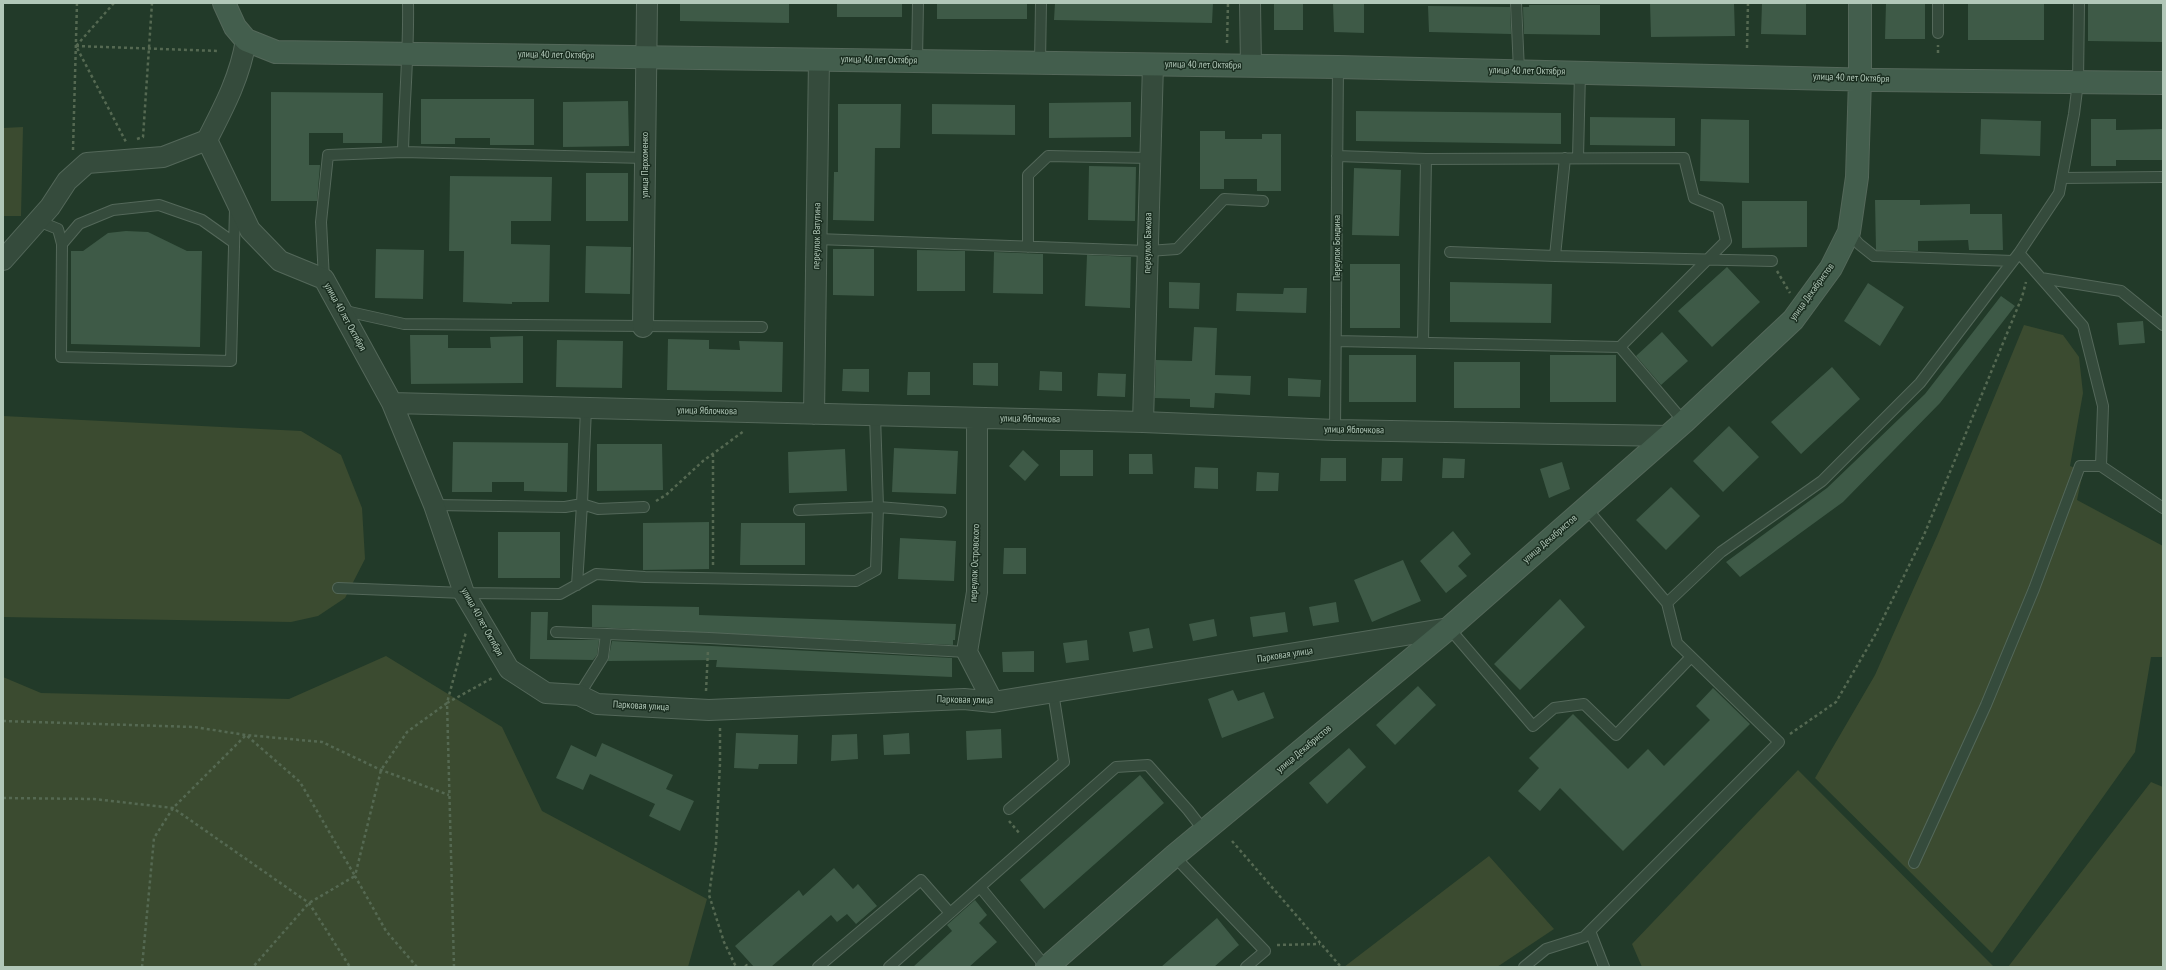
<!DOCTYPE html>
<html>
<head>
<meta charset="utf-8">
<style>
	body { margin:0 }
	#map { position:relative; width:2166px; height:970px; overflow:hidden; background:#223a29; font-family:"PT Sans Narrow",sans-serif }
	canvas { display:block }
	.frame { position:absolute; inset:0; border:4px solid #b1c7b8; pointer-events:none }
</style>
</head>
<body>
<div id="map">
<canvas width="2166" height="970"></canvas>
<div class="frame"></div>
</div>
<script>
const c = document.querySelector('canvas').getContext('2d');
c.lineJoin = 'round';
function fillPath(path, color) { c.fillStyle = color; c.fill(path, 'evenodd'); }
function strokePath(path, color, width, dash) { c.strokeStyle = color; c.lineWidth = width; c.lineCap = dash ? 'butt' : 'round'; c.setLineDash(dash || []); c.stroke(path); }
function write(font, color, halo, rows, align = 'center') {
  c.font = font + ' "PT Sans Narrow",sans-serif'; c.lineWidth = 3; c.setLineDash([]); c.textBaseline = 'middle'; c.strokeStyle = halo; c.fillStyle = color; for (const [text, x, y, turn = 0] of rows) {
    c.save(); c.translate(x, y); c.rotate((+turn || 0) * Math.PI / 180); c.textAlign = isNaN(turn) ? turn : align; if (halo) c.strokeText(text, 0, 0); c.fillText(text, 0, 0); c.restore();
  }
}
const green = new Path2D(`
	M 23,127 L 21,216 L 3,216 L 3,128 Z
	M 2024,325 L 2063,335 L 2079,357 L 2083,393 L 2070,466 L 2083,471 L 2077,500 L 2163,546 L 2163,657 L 2151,657 L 2135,752 L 1992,953 L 1815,778 L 1875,675 L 1938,534 Z
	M 3,416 L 301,431 L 341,455 L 362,508 L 365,559 L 345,598 L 318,616 L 291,622 L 3,617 Z
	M 386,656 L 502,727 L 542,811 L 707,899 L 688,967 L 3,967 L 3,677 L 41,693 L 289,699 Z
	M 1798,770 L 1994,967 L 1642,967 L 1632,944 Z
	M 2151,782 L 2163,787 L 2163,967 L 2008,967 Z
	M 1489,856 L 1554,929 L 1497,967 L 1344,967 Z`);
const building = new Path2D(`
	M 680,3 L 789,3 L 789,23 L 680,21 Z
	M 837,3 L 902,3 L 902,17 L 837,17 Z
	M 937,3 L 1027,3 L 1027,19 L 937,19 Z
	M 1055,3 L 1213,3 L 1212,23 L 1054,20 Z
	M 1274,3 L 1303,3 L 1303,30 L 1274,30 Z
	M 1333,3 L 1364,3 L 1364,33 L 1334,32 Z
	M 1650,3 L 1734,3 L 1735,36 L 1651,37 Z
	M 1762,3 L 1806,3 L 1806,35 L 1761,34 Z
	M 1886,3 L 1925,3 L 1925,39 L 1885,39 Z
	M 1968,3 L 2044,3 L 2044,40 L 1968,40 Z
	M 2088,3 L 2163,3 L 2163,42 L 2088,41 Z
	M 1529,5 L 1600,5 L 1600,35 L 1524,34 L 1523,7 L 1529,7 Z
	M 1428,6 L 1510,7 L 1511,34 L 1429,32 Z
	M 271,92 L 383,93 L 382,143 L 343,143 L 343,133 L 309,133 L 309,165 L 320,165 L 317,201 L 271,201 Z
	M 421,99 L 534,99 L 534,145 L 490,145 L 490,138 L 455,138 L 455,144 L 421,144 Z
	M 628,101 L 629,146 L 563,147 L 563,102 Z
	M 1131,102 L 1131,137 L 1049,138 L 1049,103 Z
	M 838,104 L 901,104 L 900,148 L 875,148 L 874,221 L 833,220 L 834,172 L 838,172 Z
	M 932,104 L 1015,105 L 1015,135 L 932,134 Z
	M 1356,111 L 1561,113 L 1561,144 L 1356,141 Z
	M 1590,117 L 1675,118 L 1675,146 L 1590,145 Z
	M 1701,119 L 1749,120 L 1749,183 L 1700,181 Z
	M 1981,119 L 2041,121 L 2040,156 L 1980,154 Z
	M 2091,119 L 2116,119 L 2116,130 L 2163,129 L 2163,160 L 2116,160 L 2116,166 L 2091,166 Z
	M 1200,131 L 1225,131 L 1225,139 L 1262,139 L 1262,134 L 1281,134 L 1281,191 L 1257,191 L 1257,179 L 1224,179 L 1224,189 L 1200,189 Z
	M 1089,166 L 1136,167 L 1135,221 L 1088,220 Z
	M 1354,168 L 1401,170 L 1399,236 L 1352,235 Z
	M 586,173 L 628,173 L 628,221 L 586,221 Z
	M 450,176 L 552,177 L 551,221 L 511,221 L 511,244 L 550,245 L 549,302 L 512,302 L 512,304 L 463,302 L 464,251 L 449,251 Z
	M 1875,200 L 1920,200 L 1920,205 L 1970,204 L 1970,214 L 2002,214 L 2003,250 L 1969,250 L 1968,240 L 1918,241 L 1918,251 L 1876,250 Z
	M 1742,201 L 1807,201 L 1807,247 L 1742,248 Z
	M 126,231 L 148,232 L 187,251 L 202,251 L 200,347 L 71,344 L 71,251 L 83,251 L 108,233 Z
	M 586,246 L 631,247 L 630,294 L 585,293 Z
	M 376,249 L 424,250 L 423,299 L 375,298 Z
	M 833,249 L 874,249 L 874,296 L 833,295 Z
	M 917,250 L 965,251 L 965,291 L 917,291 Z
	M 994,252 L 1043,254 L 1043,294 L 993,293 Z
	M 1087,255 L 1131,257 L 1130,308 L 1085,306 Z
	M 1350,264 L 1400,264 L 1400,328 L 1350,328 Z
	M 1727,267 L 1760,302 L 1712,347 L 1678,311 Z
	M 1169,282 L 1200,283 L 1199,309 L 1169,308 Z
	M 1450,282 L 1552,284 L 1551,323 L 1450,322 Z
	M 1868,283 L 1904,307 L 1880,346 L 1844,321 Z
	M 1284,288 L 1307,288 L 1306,313 L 1236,311 L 1237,293 L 1283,294 Z
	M 2001,296 L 2015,306 L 1940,403 L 1843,502 L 1740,577 L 1726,562 L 1827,488 L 1925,394 Z
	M 2143,321 L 2145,343 L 2119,345 L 2117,323 Z
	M 1194,327 L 1217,328 L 1215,375 L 1251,376 L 1250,395 L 1215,393 L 1214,408 L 1190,407 L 1190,399 L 1155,398 L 1156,360 L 1192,361 Z
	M 1662,332 L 1688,361 L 1661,385 L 1636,356 Z
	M 410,335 L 448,335 L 448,348 L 491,348 L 490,337 L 523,336 L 523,383 L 411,384 Z
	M 668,339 L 709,340 L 709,349 L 740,350 L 739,341 L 783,342 L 782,392 L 667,390 Z
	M 557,340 L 623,341 L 622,388 L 556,387 Z
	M 1349,355 L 1416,355 L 1416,402 L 1349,402 Z
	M 1550,355 L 1616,355 L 1616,402 L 1550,402 Z
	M 1454,362 L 1520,362 L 1520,408 L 1454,408 Z
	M 973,363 L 998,363 L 998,386 L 973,385 Z
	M 1832,367 L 1860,399 L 1801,454 L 1771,422 Z
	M 843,369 L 869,369 L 869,392 L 842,391 Z
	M 1040,371 L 1062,372 L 1062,391 L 1039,390 Z
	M 908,372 L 930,372 L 930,395 L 907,395 Z
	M 1098,373 L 1126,374 L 1125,397 L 1097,396 Z
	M 1288,378 L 1321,380 L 1320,397 L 1288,396 Z
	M 1729,426 L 1759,457 L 1723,492 L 1693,461 Z
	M 453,442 L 568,443 L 567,492 L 524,491 L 524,482 L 492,482 L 492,492 L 452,492 Z
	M 597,444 L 662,444 L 663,490 L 597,491 Z
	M 894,448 L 958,451 L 956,494 L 892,492 Z
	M 845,449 L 847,491 L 789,493 L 788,452 Z
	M 1023,450 L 1039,465 L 1025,481 L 1009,466 Z
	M 1060,450 L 1093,450 L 1093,476 L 1060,476 Z
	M 1129,454 L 1152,454 L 1153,474 L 1129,474 Z
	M 1321,458 L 1346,458 L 1346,481 L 1320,481 Z
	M 1382,458 L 1403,458 L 1402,481 L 1381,481 Z
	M 1443,458 L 1465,459 L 1464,478 L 1442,478 Z
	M 1562,462 L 1570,489 L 1549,498 L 1540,469 Z
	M 1195,467 L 1218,468 L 1218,489 L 1194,488 Z
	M 1257,472 L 1279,473 L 1278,491 L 1256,491 Z
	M 1671,487 L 1700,516 L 1666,550 L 1636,520 Z
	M 709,522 L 709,569 L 643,570 L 643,523 Z
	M 741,523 L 805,523 L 805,565 L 740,565 Z
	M 1453,531 L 1471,554 L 1458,566 L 1467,576 L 1446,593 L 1420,561 Z
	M 498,532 L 560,532 L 560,578 L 498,578 Z
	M 900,538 L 956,541 L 954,581 L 898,579 Z
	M 1004,548 L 1026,548 L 1026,574 L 1003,574 Z
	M 1403,560 L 1421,601 L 1372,622 L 1354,580 Z
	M 1560,599 L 1585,627 L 1520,690 L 1494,664 Z
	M 1336,602 L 1339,622 L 1313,626 L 1309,607 Z
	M 592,605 L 699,607 L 699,615 L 956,624 L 955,640 L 953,640 L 953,645 L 592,627 Z
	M 531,612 L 548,612 L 547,640 L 599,640 L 597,655 L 593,660 L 530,659 Z
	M 1285,612 L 1288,632 L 1253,637 L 1250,617 Z
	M 1214,619 L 1217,636 L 1193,641 L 1189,624 Z
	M 1149,628 L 1153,648 L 1133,652 L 1129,632 Z
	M 1087,640 L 1089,660 L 1066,663 L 1063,643 Z
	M 612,641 L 952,658 L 952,677 L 716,667 L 717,660 L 608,661 Z
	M 1034,651 L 1034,672 L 1003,672 L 1002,652 Z
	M 1418,686 L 1436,705 L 1395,745 L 1376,725 Z
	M 1713,688 L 1750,724 L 1623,851 L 1560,788 L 1540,811 L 1518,791 L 1539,768 L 1529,758 L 1573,714 L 1628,769 L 1648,749 L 1664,766 L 1710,720 L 1696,706 Z
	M 1233,690 L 1238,701 L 1264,692 L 1274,718 L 1222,738 L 1208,699 Z
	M 1001,729 L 1002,758 L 967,760 L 966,731 Z
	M 736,733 L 798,735 L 797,764 L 759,764 L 758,769 L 734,768 Z
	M 909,733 L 910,754 L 884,755 L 883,735 Z
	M 857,734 L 858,759 L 831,761 L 832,735 Z
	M 602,743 L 673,775 L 666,789 L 694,801 L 680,831 L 649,816 L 655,804 L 590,774 L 583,790 L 556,778 L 571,745 L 596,757 Z
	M 1349,748 L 1366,767 L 1327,804 L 1309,783 Z
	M 1140,775 L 1164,803 L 1044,909 L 1020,880 Z
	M 834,868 L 853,889 L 858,884 L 877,906 L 856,924 L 847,914 L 837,922 L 831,915 L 771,967 L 754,967 L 735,946 L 799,890 L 803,896 Z
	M 975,900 L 987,915 L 979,923 L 997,942 L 969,967 L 913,967 L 952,931 L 947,925 Z
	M 1217,918 L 1239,945 L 1214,967 L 1161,967 Z`);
const path = new Path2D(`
	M 114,3 L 76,46 L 126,142
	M 1227,43 L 1228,3
	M 76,46 L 219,51
	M 1747,48 L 1748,3
	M 1938,53 L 1938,45
	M 137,139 L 143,137 L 152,3
	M 73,150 L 77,3
	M 1777,271 L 1790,293
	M 713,454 L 713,565
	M 656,501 L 666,495 L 703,461 L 744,431
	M 706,691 L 708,650
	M 3,721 L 194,727 L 246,735 L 322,742 L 381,770 L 449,795
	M 720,728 L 720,763 L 716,845 L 709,895 L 724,942 L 736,967
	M 1790,734 L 1836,702 L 1875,635 L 1924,535 L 2022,297 L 2026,282
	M 3,798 L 94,799 L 173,808 L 309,903 L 350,967
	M 1009,821 L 1020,834
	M 1232,841 L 1341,967
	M 1277,945 L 1320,944
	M 142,967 L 154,838 L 173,808 L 246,735 L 300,782 L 355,876 L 309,903 L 253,967
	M 417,967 L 386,931 L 355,876 L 381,770 L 407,732 L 447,703 L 466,632
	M 454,967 L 447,703 L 494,677
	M 745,967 L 747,965 L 750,967`);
const lane = new Path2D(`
	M 1516,3 L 1519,71
	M 1938,3 L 1938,33
	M 917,61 L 918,3
	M 1040,62 L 1041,3
	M 403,152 L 645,158
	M 1337,156 L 1426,159 L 1423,343
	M 1578,158 L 1580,72
	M 1426,159 L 1684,158 L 1694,198 L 1718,208 L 1726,241 L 1620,347
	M 2062,178 L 2163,177
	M 38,221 L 58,229 L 62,244 L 61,357 L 231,361 L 235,209
	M 1849,232 L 1859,244 L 1874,256 L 2013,261
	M 817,239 L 1148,251 L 1177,249 L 1224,199 L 1263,201
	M 62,244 L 79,224 L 113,210 L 159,205 L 202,220 L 233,242
	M 1028,247 L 1028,175 L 1048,156 L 1150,158
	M 1450,252 L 1555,256 L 1565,158
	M 2019,253 L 2083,326 L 2103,406 L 2101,466 L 2163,508
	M 1555,256 L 1772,261
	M 2041,278 L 2121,291 L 2163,325
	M 324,279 L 321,222 L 328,155 L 403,152 C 404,102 409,53 408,3
	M 341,310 L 404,324 L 762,327
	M 1336,341 L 1620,347 L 1684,422
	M 1335,430 L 1338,67
	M 434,505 L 565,507 L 582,504 L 586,408
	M 799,510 L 878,507 L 941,512
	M 577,585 L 582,504 L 598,509 L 644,507
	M 338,588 L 464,593 L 560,594 L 596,574 L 645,577 L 856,581 L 876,570 L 878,507 L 875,415
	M 1667,603 L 1721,552 L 1822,481 L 1920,383 L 2019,253 L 2059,193 L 2074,114 L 2078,82 L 2079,3
	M 1449,628 L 1533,726 L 1554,708 L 1584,704 L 1616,735 L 1691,657
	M 556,632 L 709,638 L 967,652
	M 579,695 L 603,657 L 606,634
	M 1009,809 L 1064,762 L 1053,692
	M 1174,856 L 1265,951 L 1246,967
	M 1914,863 L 1986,705 L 2034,589 L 2080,466 L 2101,466
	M 980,887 L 1046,967
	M 1590,931 L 1604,967
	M 818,967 L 921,880 L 950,913
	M 889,967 L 1116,767 L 1148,765 L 1188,810 L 1205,832
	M 1524,967 L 1546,949 L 1584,937 L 1779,742 L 1677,643 L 1667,603 L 1586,508`);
const street = new Path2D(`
	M 1250,3 L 1251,66
	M 207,140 L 250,230 L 280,261 L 324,279 L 392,403 L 434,505 L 464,593 L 509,669 L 546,693 L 579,695 L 597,704 L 709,710 L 964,699 L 993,702 L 1449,628
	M 207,140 C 224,107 240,77 246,40
	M 3,260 L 50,207 L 67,181 L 87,163 L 163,157 L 207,140
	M 643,327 L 647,3
	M 392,403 L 1143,422 L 1335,430 L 1669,436
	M 814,414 L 819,59
	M 977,418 L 977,592 L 967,652 L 993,702
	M 1143,422 L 1153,64`);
const secondary = new Path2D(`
	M 224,3 L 235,27 L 246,40 L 276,52 L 1338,67 L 1878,80 L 2163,83
	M 1047,967 L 1174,856 L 1449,628 L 1684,422 L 1793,320 L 1831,268 L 1849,232 L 1857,177 L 1860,79 L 1860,3`);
const streetNames = [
	["улица 40 лет Октября",556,55,1],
	["улица 40 лет Октября",879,60,1],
	["улица 40 лет Октября",1203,65,1],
	["улица 40 лет Октября",1527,71,1],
	["улица 40 лет Октября",1851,78,2],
	["улица Пархоменко",645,165,-90],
	["переулок Ватутина",817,236,-89],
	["переулок Бажова",1148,243,-89],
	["Переулок Бондина",1337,248,-90],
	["улица Декабристов",1812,292,-54],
	["улица 40 лет Октября",345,317,61],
	["улица Яблочкова",707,411,1],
	["улица Яблочкова",1030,419,1],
	["улица Яблочкова",1354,430,1],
	["улица Декабристов",1550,539,-41],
	["переулок Островского",975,563,-88],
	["улица 40 лет Октября",482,622,61],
	["Парковая улица",1285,655,-9],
	["Парковая улица",965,700,1],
	["Парковая улица",641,706,3],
	["улица Декабристов",1304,749,-40]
];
fillPath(green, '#3b4b30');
fillPath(building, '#3e5a47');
strokePath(lane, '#54685a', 12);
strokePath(street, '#54685a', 22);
strokePath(secondary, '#54685a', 24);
strokePath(path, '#556952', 2.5, [3, 3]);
strokePath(lane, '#354b3c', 10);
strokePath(street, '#354b3c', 20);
strokePath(secondary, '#435e4d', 22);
write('10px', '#b1c7b8', '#1b2f21', streetNames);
</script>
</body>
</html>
